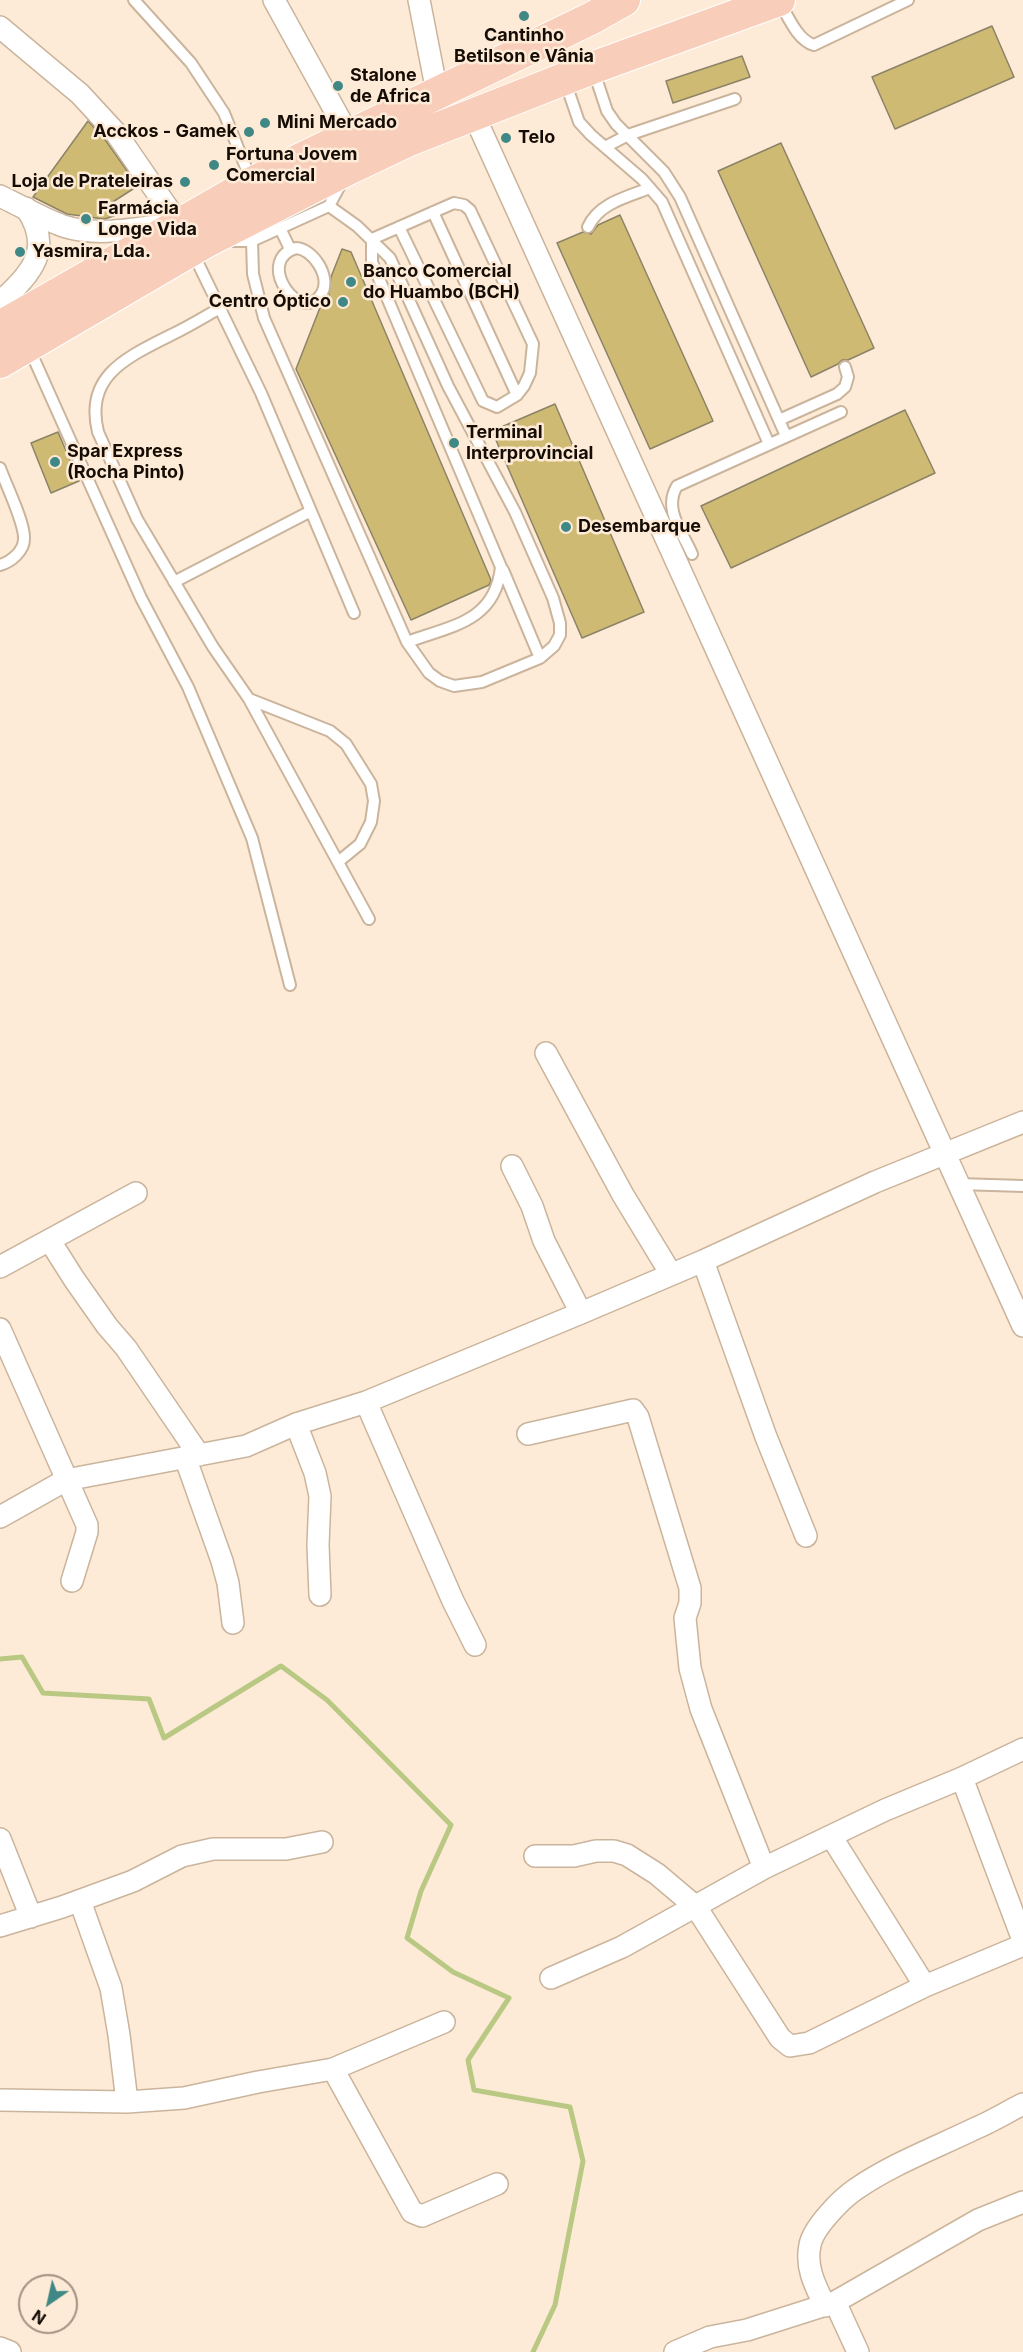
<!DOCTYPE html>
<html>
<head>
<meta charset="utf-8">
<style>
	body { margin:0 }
	#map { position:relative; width:1023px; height:2352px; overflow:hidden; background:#feebd7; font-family:Inter,sans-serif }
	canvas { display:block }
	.north { position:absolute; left:18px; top:2274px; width:60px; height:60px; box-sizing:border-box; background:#feebd7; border:2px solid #a19283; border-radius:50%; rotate:214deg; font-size:16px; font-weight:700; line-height:24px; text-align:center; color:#150d05 }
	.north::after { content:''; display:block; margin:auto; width:21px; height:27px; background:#408885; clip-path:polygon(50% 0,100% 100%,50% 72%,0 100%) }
</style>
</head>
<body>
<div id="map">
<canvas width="1023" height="2352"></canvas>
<div class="north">N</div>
</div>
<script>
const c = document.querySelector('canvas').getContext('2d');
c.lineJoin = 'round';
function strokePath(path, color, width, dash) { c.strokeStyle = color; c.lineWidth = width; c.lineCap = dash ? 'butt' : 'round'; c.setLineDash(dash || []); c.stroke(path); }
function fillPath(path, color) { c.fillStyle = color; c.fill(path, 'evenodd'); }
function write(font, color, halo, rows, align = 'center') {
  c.font = font + ' Inter,sans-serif'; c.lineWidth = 5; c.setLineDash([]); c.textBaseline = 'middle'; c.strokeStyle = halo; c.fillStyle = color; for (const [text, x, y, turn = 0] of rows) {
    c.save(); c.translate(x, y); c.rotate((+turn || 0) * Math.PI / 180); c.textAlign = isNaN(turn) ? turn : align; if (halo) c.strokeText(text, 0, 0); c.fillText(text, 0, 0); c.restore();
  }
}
const stream = new Path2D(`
	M 0,1659 L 22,1657 L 43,1693 L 149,1699 L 164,1738 L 281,1666 L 327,1700 L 451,1825 L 421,1891 L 407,1938 L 453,1972 L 509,1998 L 468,2060 L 474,2090 L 570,2107 L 583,2161 L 555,2305 L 533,2352`);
const building = new Path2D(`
	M 992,26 L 1014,77 L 895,129 L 872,77 Z
	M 742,56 L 750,77 L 673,103 L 666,81 Z
	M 88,121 L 106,141 L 135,182 L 131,185 L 133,189 L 108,205 L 114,216 L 104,219 L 67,214 L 33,197 Z
	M 781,143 L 874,348 L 848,360 L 842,360 L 838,364 L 811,377 L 718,171 Z
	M 620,215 L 713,421 L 650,449 L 557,243 L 583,232 L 591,234 L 598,225 Z
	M 342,249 L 351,252 L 491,580 L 489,585 L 411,620 L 296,369 L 321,305 L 329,295 L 331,277 Z
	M 555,404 L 644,612 L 582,638 L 492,431 Z
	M 905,410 L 935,473 L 731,568 L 701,506 Z
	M 58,432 L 79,481 L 51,493 L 31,443 Z`);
const service = new Path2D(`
	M 134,0 L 191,63 L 224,113 L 251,180
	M 779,1 C 788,16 797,40 814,45 L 908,0
	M 593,69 L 607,111 L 616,124 L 664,172 L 680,197 L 786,436
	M 565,81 L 579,122 L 591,135 L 642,179 L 662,202 L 769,444
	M 605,147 L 628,135 L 735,99
	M 433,212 L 517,395
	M 588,227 C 599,203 627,197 650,188
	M 280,228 L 290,249
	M 372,239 L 454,203 L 464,205 L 470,210 L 533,344 L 530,373 L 524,386 L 517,395 L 497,407 L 483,401 L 399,227
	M 372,239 L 372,262 L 501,567 C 495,622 451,626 407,642
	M 229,241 L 252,241 L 329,206 L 343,180
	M 252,241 L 253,274 L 264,318 L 407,642 L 429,673 L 440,681 L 454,686 L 482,682 L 540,658 L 554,646 L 560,635 L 560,623 L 553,598 L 515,512 L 448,386 L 390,258 L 357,226 L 329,206
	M 296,248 C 313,249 331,276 322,293 C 302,328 253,261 296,248 Z
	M 193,253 L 261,393 L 354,613
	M 220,308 C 204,317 188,327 171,335 C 128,357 84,375 98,432 L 137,519 L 213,647 L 249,699 L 369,919
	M 29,348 L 141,598 L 188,687 L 252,838 L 290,985
	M 779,420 L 837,394 L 845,387 L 848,377 L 845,367
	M 0,468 C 6,485 25,523 24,539 C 24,551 11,562 0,565
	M 692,554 C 682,531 663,509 677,486 L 841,412
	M 503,570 L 540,658
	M 174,582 L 311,511
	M 249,699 L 330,731 L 346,744 L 371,784 L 374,801 L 371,822 L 360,844 L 338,862
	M 959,1184 L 1023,1186`);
const minor = new Path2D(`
	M 274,0 L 349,136
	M 419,0 L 437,92
	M 0,27 L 80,94 L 116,133 L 178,223 C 141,227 100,238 63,226 C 41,218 21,206 0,196
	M 473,113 L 1023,1326
	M 0,302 C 32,273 54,249 26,208
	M 546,1053 L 623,1195 L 671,1274
	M 512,1166 L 532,1206 L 544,1241 L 581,1313
	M 50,1241 L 74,1279 L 107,1326 L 126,1348 L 199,1455
	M 703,1261 L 766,1437 L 806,1536
	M 0,1267 L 136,1193
	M 0,1329 L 87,1525 L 87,1532 L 72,1581
	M 366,1402 L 453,1601 L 475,1645
	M 296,1424 L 315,1473 L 320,1496 L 318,1545 L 320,1595
	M 528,1434 L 633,1410 L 638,1417 L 690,1588 L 690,1603 L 685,1618 L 690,1668 L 701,1709 L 764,1868
	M 185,1457 L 222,1561 L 228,1583 L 233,1623
	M 0,1517 L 66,1480 L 246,1446 L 296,1424 L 366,1402 L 581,1313 L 703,1261 L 875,1182 L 1023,1122
	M 962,1778 L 1023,1940
	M 831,1836 L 925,1986
	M 0,1839 L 31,1917
	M 535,1856 L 574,1856 L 596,1851 L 614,1851 L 627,1855 L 657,1874 L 696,1907 L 780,2038 L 790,2046 L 809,2043 L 925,1986 L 1023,1945
	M 80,1901 L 111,1988 L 119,2035 L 127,2102
	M 0,1926 L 62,1907 L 133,1881 L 182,1856 L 213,1849 L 286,1849 L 322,1842
	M 551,1978 L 622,1947 L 764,1868 L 885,1810 L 962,1778 L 1023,1749
	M 333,2069 L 412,2212 L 422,2216 L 497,2184
	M 0,2100 L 127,2102 L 184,2098 L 258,2082 L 333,2069 L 444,2022
	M 835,2302 L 858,2352
	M 825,2306 C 816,2287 805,2268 810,2245 C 813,2228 841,2199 856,2189 C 892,2164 935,2148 974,2129 C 991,2122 1007,2112 1023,2104
	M 0,2348 L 10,2352
	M 675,2352 L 710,2337 L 747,2330 L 835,2302 L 978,2220 L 1023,2202`);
const primary = new Path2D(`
	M 0,327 L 252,183 L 592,18 L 624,0
	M 0,362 L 207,241 L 350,168 L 409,140 L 592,68 L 779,0`);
const markers = [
	[524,16,6,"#408885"],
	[338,86,6,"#408885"],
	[265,123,6,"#408885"],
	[249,132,6,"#408885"],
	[506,138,6,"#408885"],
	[214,165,6,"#408885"],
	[185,182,6,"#408885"],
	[86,219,6,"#408885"],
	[20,252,6,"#408885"],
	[351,282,6,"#408885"],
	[343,302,6,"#408885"],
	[454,443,6,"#408885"],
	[55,462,6,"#408885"],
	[566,527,6,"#408885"]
];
const poiNames = [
	["Cantinho",524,36,"center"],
	["Betilson e Vânia",524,57,"center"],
	["Stalone",350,76],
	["de Africa",350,97],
	["Mini Mercado",277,123],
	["Acckos - Gamek",237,132,"right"],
	["Telo",518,138],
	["Fortuna Jovem",226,155],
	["Comercial",226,176],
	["Loja de Prateleiras",173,182,"right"],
	["Farmácia",98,209],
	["Longe Vida",98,230],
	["Yasmira, Lda.",32,252],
	["Banco Comercial",363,272],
	["do Huambo (BCH)",363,293],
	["Centro Óptico",331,302,"right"],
	["Terminal",466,433],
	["Interprovincial",466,454],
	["Spar Express",67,452],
	["(Rocha Pinto)",67,473],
	["Desembarque",578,527]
];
strokePath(stream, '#b9c983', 5);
fillPath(building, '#cfba73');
strokePath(building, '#8b8367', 1.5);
strokePath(service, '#cab49c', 14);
strokePath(minor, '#cab49c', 24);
strokePath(primary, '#fff', 34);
strokePath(service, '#fff', 10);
strokePath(minor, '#fff', 21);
strokePath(primary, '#f8cebb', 32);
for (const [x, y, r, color] of markers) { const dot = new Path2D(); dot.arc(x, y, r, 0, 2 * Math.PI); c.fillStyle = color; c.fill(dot); strokePath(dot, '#feebd7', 2); }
write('bold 18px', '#150d05', '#feebd7', poiNames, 'left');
</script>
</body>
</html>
